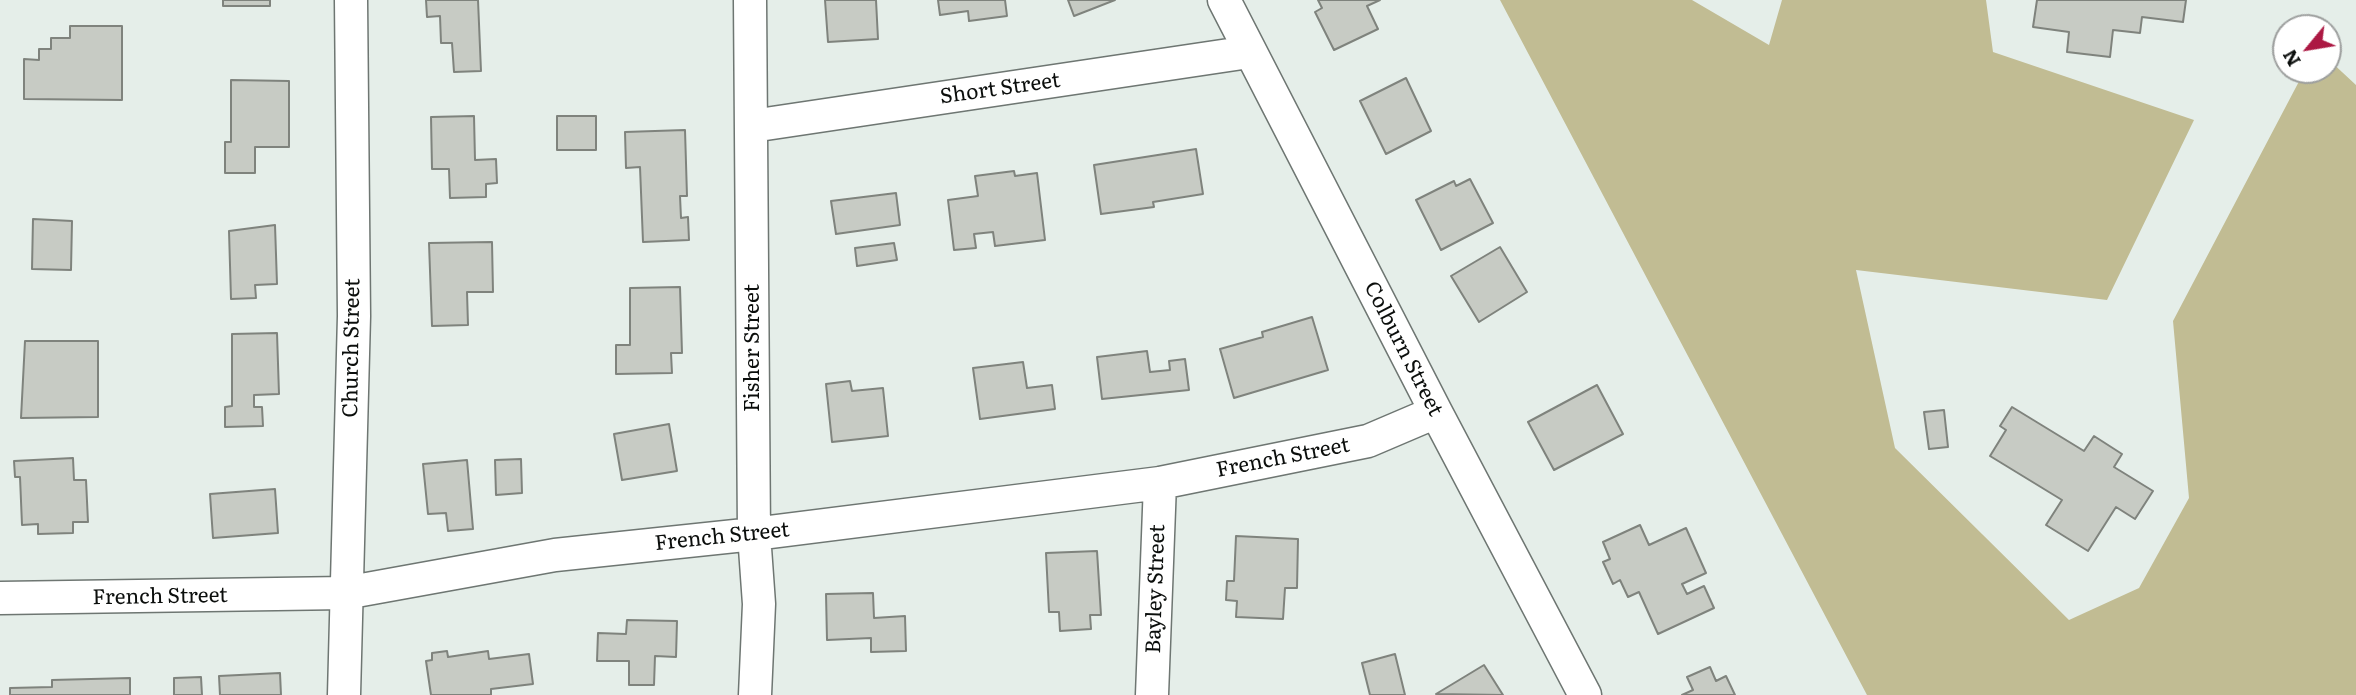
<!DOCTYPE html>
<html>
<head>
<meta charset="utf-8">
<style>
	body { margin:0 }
	#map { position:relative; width:2356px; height:695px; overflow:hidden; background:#e5eee9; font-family:Literata,serif }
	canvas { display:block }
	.north { position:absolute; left:2272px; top:14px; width:70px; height:70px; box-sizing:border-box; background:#fff; border:2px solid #9d9f9e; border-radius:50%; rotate:240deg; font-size:19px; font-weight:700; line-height:28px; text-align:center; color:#0b0e0c }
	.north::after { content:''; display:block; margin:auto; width:24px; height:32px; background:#ac1843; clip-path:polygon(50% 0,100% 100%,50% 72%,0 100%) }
</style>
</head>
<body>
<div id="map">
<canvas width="2356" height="695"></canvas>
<div class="north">N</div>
</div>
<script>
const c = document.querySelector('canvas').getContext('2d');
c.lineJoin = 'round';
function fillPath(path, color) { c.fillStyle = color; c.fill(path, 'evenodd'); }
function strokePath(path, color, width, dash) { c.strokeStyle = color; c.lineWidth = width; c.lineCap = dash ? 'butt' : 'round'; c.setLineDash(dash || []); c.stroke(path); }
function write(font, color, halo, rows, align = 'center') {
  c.font = font + ' Literata,serif'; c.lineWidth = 6; c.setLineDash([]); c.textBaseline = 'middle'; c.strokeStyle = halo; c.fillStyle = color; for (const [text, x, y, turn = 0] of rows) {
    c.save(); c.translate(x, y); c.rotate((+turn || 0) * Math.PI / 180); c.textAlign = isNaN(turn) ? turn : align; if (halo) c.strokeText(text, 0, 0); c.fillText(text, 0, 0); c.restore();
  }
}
const green = new Path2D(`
	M 1500,0 L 1692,0 L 1769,45 L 1782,0 L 1986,0 L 1993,52 L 2194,120 L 2107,300 L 1856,270 L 1895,448 L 2069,620 L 2139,588 L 2189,498 L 2173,321 L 2305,70 L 2328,70 L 2328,59 L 2356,85 L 2356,695 L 1867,695 Z`);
const building = new Path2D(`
	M 223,0 L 270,0 L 270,6 L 223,6 Z
	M 426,0 L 478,0 L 481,71 L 454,72 L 452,43 L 441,43 L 440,16 L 427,17 Z
	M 825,0 L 876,0 L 878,39 L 828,42 Z
	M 938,0 L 1005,0 L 1007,16 L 969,21 L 968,11 L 940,15 Z
	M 1068,0 L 1115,0 L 1074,16 Z
	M 1318,0 L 1380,0 L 1367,6 L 1378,29 L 1334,50 L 1315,12 L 1322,8 Z
	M 2037,0 L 2186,0 L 2183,22 L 2142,17 L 2140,33 L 2113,30 L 2110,57 L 2067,52 L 2069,32 L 2033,27 Z
	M 70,26 L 122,26 L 122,100 L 24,99 L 24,59 L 39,60 L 39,49 L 51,49 L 51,38 L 70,38 Z
	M 1406,78 L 1431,131 L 1386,154 L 1360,101 Z
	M 231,80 L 289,81 L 289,147 L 255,147 L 255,173 L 225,173 L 225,142 L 231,142 Z
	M 474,116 L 475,160 L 496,159 L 497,183 L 486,184 L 486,197 L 450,198 L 449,169 L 432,169 L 431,117 Z
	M 557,116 L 596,116 L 596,150 L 557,150 Z
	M 685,130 L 687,196 L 680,196 L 681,218 L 688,217 L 689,240 L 643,242 L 640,167 L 626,168 L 625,132 Z
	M 1196,149 L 1203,194 L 1153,202 L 1154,207 L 1101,214 L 1094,165 Z
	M 1014,171 L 1015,176 L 1037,173 L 1045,240 L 995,246 L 993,232 L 974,234 L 976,248 L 954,250 L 948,200 L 978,196 L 975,176 Z
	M 1470,179 L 1493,223 L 1441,250 L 1416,200 L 1454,181 L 1456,186 Z
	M 896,193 L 900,225 L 836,234 L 831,201 Z
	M 33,219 L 72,221 L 71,270 L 32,269 Z
	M 275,225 L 277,284 L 255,285 L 256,298 L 231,299 L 229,231 Z
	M 492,242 L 493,292 L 467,292 L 468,325 L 432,326 L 429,243 Z
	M 894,243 L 897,260 L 857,266 L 855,248 Z
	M 1500,247 L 1527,292 L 1479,322 L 1451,276 Z
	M 680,287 L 682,353 L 671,353 L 672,373 L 616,374 L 616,345 L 630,345 L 630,288 Z
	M 1312,317 L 1328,370 L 1234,398 L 1220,349 L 1263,337 L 1262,332 Z
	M 277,333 L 279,394 L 254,395 L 254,407 L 262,407 L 263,426 L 225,427 L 225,407 L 232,406 L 232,334 Z
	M 25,341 L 98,341 L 98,417 L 21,418 Z
	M 1147,351 L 1150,372 L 1170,370 L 1169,361 L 1185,359 L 1189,390 L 1102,399 L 1097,357 Z
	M 1023,362 L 1027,388 L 1052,385 L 1055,409 L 980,419 L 973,368 Z
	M 850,381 L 852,391 L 883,388 L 888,436 L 832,442 L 826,384 Z
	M 1597,385 L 1623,434 L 1554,470 L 1528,422 Z
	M 2012,407 L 2084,451 L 2094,436 L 2122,454 L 2114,467 L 2153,491 L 2135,519 L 2116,507 L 2088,551 L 2046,525 L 2062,500 L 1990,456 L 2006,430 L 2000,426 Z
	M 1944,410 L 1948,447 L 1929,449 L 1924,412 Z
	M 669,424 L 677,471 L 622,480 L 614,434 Z
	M 73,458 L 74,480 L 86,480 L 88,522 L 73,522 L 73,533 L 38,534 L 38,524 L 22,525 L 20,477 L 15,477 L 14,461 Z
	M 521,459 L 522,493 L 496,495 L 495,460 Z
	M 467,460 L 473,529 L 448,531 L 446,513 L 428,514 L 423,464 Z
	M 275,489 L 278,533 L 213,538 L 210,494 Z
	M 1640,525 L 1649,545 L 1686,528 L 1706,573 L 1682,584 L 1687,594 L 1704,586 L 1714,608 L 1658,634 L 1639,592 L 1628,597 L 1620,580 L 1613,584 L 1603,562 L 1610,559 L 1603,542 Z
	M 1236,536 L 1298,539 L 1297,588 L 1285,588 L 1283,619 L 1236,617 L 1237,601 L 1226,600 L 1227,581 L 1234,581 Z
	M 1097,551 L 1101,615 L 1090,615 L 1091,629 L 1060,631 L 1059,612 L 1049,612 L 1046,553 Z
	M 873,593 L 874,618 L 905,616 L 906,651 L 871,652 L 871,638 L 827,640 L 826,594 Z
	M 627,620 L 677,621 L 676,657 L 655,656 L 654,685 L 629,685 L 629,661 L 597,661 L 598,633 L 626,634 Z
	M 447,651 L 448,657 L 488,651 L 489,659 L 529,654 L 533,684 L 491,689 L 491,695 L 431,695 L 426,661 L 432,660 L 432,653 Z
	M 1395,654 L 1405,695 L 1370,695 L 1362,663 Z
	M 1484,665 L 1503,695 L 1436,694 Z
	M 1710,667 L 1716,681 L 1726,676 L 1735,695 L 1682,695 L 1693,690 L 1687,677 Z
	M 280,673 L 281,695 L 220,695 L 219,676 Z
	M 201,677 L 202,695 L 174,695 L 174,678 Z
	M 130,678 L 130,695 L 10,695 L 10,688 L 52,687 L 52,680 Z`);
const minor = new Path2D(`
	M 750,0 L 754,534 L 759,604 L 755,695
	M 1224,0 L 1436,412 L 1585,695
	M 752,126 L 1249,52
	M 0,598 L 345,593 L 555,555 L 754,534 L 1160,483 L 1368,441 L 1436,412
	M 344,695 L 354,316 L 351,0
	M 1152,695 L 1160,483`);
const streetNames = [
	["Short Street",1000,89,-8],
	["Church Street",352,348,-89],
	["Fisher Street",753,348,-90],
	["Colburn Street",1403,349,63],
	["French Street",1283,458,-11],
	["French Street",722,537,-6],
	["Bayley Street",1156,589,-88],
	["French Street",160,597,-1]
];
fillPath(green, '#c1bc93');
fillPath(building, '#c7cbc4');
strokePath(building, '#7f837d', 2);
strokePath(minor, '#6e7672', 35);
strokePath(minor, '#fff', 32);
write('21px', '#0b0e0c', '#fff', streetNames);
</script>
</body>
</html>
